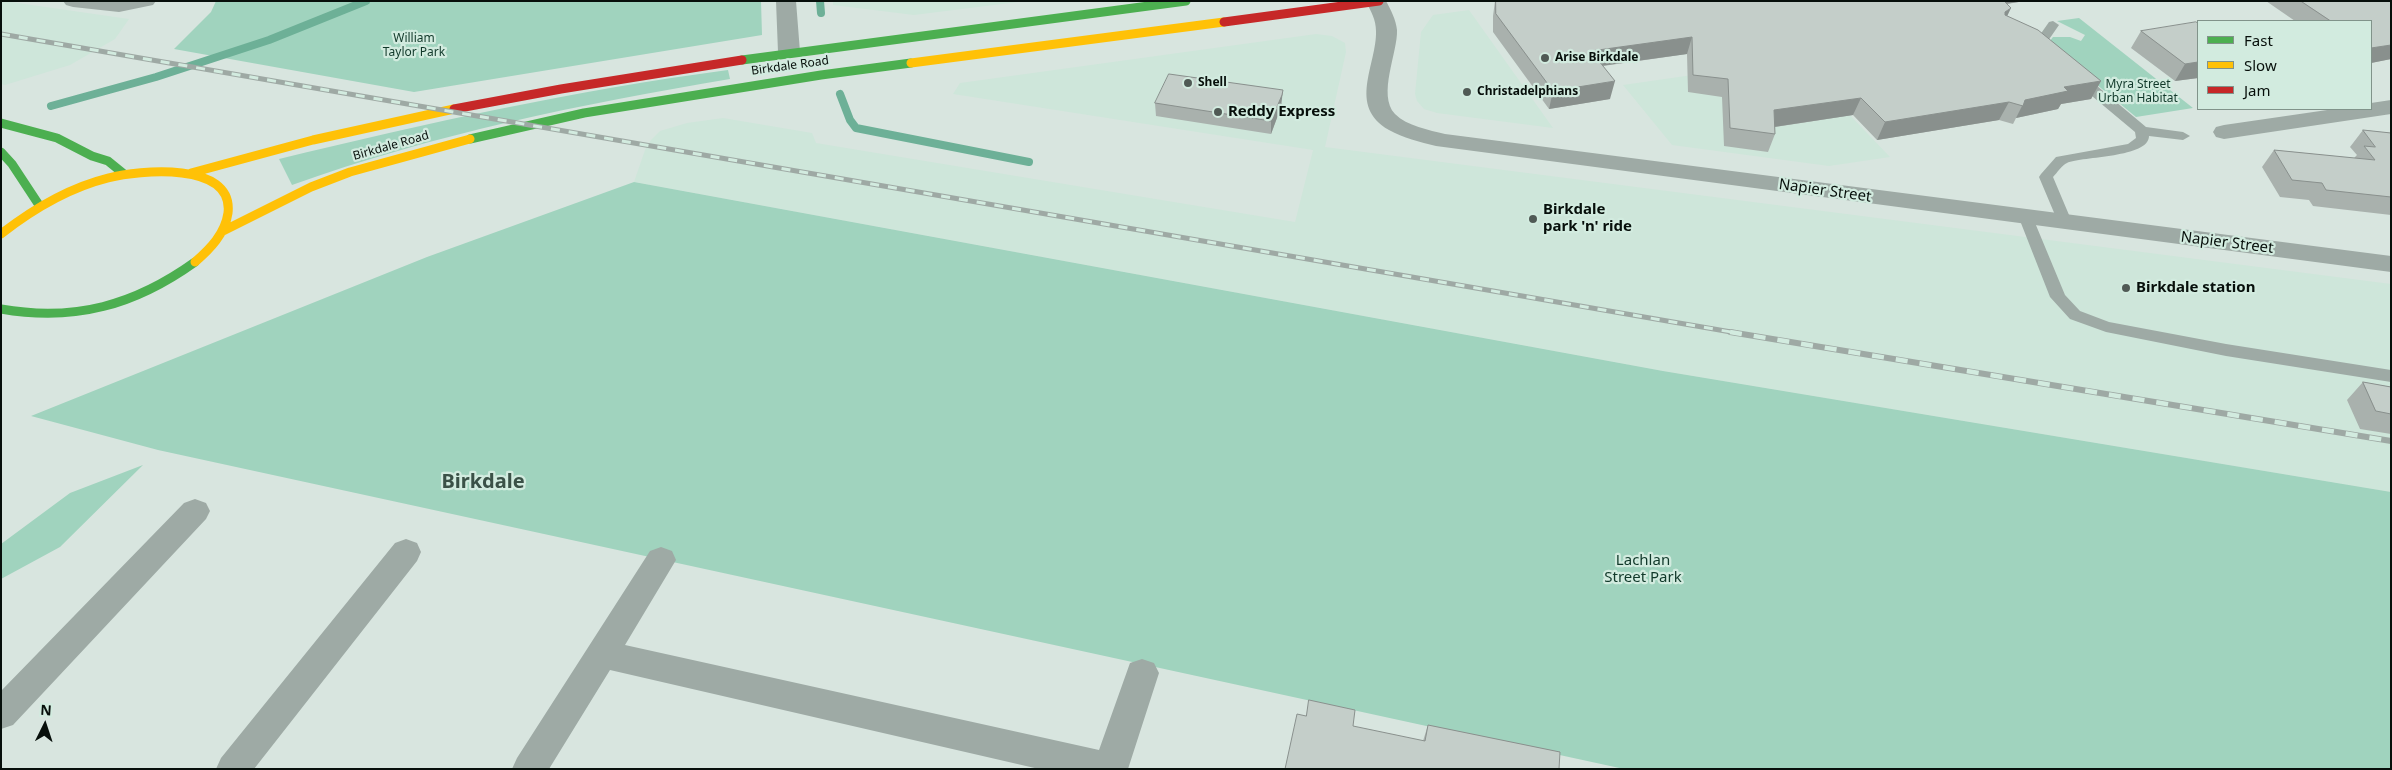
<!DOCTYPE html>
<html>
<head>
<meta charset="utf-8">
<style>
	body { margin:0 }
	#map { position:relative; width:2392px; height:770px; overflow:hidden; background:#d8e5df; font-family:"Noto Sans",sans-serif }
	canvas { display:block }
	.frame { position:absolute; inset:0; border:2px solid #070f0b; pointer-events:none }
	.legend { position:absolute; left:2197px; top:20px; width:175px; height:90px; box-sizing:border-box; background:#d2ebdf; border:1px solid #81938a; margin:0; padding:6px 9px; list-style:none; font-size:15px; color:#070f0b }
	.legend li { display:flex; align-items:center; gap:10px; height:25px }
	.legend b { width:25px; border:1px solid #81938a }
	.north { position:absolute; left:20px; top:700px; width:50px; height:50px; -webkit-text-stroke:4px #d2ebdf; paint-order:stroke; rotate:4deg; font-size:14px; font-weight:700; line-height:20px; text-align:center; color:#070f0b }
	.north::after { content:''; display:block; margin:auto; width:18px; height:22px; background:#070f0b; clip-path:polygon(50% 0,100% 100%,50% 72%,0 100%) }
</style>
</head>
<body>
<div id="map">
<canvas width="2392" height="770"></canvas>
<div class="frame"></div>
<ul class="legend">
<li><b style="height:6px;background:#4caf50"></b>Fast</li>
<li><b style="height:6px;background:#ffc107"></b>Slow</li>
<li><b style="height:6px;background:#c62828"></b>Jam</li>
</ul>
<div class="north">N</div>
</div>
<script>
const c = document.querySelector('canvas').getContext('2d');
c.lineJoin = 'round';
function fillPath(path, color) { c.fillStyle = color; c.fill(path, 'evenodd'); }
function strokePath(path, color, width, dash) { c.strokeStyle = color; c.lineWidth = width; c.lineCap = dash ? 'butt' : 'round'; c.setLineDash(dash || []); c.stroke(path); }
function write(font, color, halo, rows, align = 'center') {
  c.font = font + ' "Noto Sans",sans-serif'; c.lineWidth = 4.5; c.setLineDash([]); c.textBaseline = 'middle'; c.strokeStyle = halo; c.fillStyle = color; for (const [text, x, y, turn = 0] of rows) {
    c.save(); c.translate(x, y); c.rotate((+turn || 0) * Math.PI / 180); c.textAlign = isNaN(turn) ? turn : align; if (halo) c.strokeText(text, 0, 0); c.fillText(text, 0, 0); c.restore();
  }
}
const built = new Path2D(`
	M 1,1 L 4,1 L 129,19 L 115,39 L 70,65 L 5,85 L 1,84 Z
	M 833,1 L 1026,1 L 914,15 L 833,5 Z
	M 1469,10 L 1553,128 L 1437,113 L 1424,109 L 1417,101 L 1415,94 L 1421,32 L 1433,15 Z
	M 1316,34 L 1332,36 L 1345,43 L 1346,52 L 1325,147 L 2391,284 L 2391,492 L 1663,371 L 634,182 L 645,150 L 651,140 L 660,131 L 687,123 L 723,118 L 812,133 L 816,143 L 1295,222 L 1313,150 L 953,94 L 960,83 Z
	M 1797,60 L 1890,157 L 1829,166 L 1672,145 L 1623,85 Z`);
const green = new Path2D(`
	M 216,1 L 761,1 L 762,35 L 414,92 L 174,49 L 211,12 Z
	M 2079,18 L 2193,108 L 2136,117 L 2050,46 L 2049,42 L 2053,37 L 2070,37 L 2081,41 L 2085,35 L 2057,21 Z
	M 728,70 L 730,79 C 581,104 434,134 292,185 L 279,159 C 427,123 576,90 728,70 Z
	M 634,182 L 1663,371 L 2391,492 L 2391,769 L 1624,769 L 158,450 L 31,416 L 427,257 Z
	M 143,465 L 60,547 L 1,579 L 1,544 L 70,493 Z`);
const stream = new Path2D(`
	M 820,1 L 821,13
	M 840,94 L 850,120 L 856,128 L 1029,162
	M 51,106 L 156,77 L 269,40 L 366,1`);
const lane = new Path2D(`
	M 2053,21 L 2059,25 L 2043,48 L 2035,48 L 2033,45 L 2035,42 L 2049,22 Z
	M 2079,74 L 2084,75 L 2146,127 L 2183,132 L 2190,136 L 2183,140 L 2149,136 C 2149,158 2083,156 2067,163 C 2062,165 2057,173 2053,177 L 2072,222 L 2065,227 L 2058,222 L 2039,177 L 2041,174 L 2056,157 L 2128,144 L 2136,138 L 2135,132 L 2074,81 L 2073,78 L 2074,75 Z
	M 2026,213 L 2033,218 L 2065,295 L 2080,311 L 2109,322 L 2226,344 L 2391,370 L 2391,382 L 2226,356 L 2106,332 L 2070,319 L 2050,297 L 2019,218 Z`);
const street = new Path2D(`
	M 63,1 L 156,1 L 153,5 L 119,12 L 73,7 L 66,5 Z
	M 776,1 L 796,1 L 800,52 L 796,56 L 789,58 L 782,56 L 778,52 Z
	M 1386,1 C 1391,10 1396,20 1397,30 C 1398,52 1377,95 1395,114 C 1407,126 1429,130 1445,134 L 2391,256 L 2391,272 L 1436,146 C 1420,142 1403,138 1389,130 C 1347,106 1377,65 1376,31 C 1376,20 1371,11 1366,2 Z
	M 2391,100 L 2391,114 L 2224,139 L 2216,137 L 2213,132 L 2216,127 L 2224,125 L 2334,109 L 2371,109 L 2371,103 Z
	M 195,499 L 206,503 L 210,511 L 206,519 L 13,725 L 1,729 L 1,691 L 184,503 Z
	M 406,539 L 417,543 L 421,552 L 417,561 L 254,769 L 216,769 L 221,758 L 395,543 Z
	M 661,547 L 672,551 L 676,560 L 625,645 L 1099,750 L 1130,663 L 1142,659 L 1154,663 L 1159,673 L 1128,769 L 1039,769 L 610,670 L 549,769 L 512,769 L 517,758 L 650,551 Z`);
const fast = new Path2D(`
	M 742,60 L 1186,1
	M 1,123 L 57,138 L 92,156 L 108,161 L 124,174
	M 470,139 L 584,113 L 821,75 L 911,63
	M 1,152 L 12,164 L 39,205
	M 1,309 C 75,322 135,305 195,262`);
const slow = new Path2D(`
	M 911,63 L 1224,22
	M 191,173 L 313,140 L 454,109
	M 223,231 L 311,187 L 350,172 L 470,139
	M 1,234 C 33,209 68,188 108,178 C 139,170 234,161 228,213 C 225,234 210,249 195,262`);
const jam = new Path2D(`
	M 1224,22 L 1379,1
	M 454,109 L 561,89 L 742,60`);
const railFar1 = new Path2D(`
	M 1,34 L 1737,333`);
const rail = new Path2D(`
	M 1730,332 L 2391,441`);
const wall = new Path2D(`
	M 1495,1 L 2025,1 L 2007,4 L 2007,16 L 2101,81 L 2091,99 L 2061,104 L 2058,109 L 2016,118 L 2013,124 L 1999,120 L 1877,140 L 1853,115 L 1775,127 L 1775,134 L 1768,152 L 1724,146 L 1722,97 L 1688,92 L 1687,54 L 1603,66 L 1610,99 L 1549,109 L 1493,32 L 1493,16 Z
	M 2266,1 L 2391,1 L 2391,59 L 2371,63 L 2371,21 L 2295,21 Z
	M 2198,23 L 2198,78 L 2175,81 L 2131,48 L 2141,31 Z
	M 1155,103 L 1282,103 L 1281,107 L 1271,134 L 1156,116 Z
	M 2363,130 L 2391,133 L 2391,215 L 2313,206 L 2309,200 L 2280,197 L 2262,167 L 2274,150 L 2354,158 L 2357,155 L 2350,147 Z
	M 2363,382 L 2391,387 L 2391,434 L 2360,429 L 2347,400 Z
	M 1428,725 L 1560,752 L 1285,769 L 1423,741 Z`);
const shadedWall = new Path2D(`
	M 1987,1 L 2025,1 L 1984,7 Z
	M 2011,8 L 2003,25 L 2005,12 Z
	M 1692,37 L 1687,54 L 1586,68 L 1591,51 Z
	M 2391,45 L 2391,59 L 2371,63 L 2371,48 Z
	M 2198,62 L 2198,78 L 2175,81 L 2185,64 Z
	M 1615,81 L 1610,99 L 1549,109 L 1553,91 Z
	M 2101,81 L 2091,99 L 2061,104 L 2058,109 L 2016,118 L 2025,100 L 2064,87 Z
	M 1283,90 L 1281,107 L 1271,134 L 1271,121 Z
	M 1861,98 L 1853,115 L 1767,128 L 1774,110 Z
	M 2009,102 L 1999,120 L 1877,140 L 1885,122 Z`);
const building = new Path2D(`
	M 1496,1 L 2004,1 L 2011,8 L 2005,12 L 2005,15 L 2038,30 L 2101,81 L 2064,87 L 2068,91 L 2025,100 L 2023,106 L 2009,102 L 1885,122 L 1861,98 L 1774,110 L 1775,134 L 1730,128 L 1728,79 L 1693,75 L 1692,37 L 1591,51 L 1615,81 L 1553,91 L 1496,14 Z
	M 2301,1 L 2391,1 L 2391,45 L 2371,48 L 2371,21 L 2331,21 Z
	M 2196,22 L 2198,23 L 2198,62 L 2185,64 L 2141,31 Z
	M 1169,74 L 1283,90 L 1282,95 L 1271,121 L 1155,103 Z
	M 2363,130 L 2391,133 L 2391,197 L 2326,190 L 2322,183 L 2292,180 L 2274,150 L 2375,160 L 2364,146 L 2375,147 Z
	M 2363,382 L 2391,387 L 2391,414 L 2376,411 Z
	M 1309,700 L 1355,710 L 1353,726 L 1425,741 L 1428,725 L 1560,752 L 1559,769 L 1285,769 L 1297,714 L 1306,716 Z`);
const markers = [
	[1545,58,5,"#505a55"],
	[1188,83,5,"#505a55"],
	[1467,92,5,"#505a55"],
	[1218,112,5,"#505a55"],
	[1533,219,5,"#505a55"],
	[2126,288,5,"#505a55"]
];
const farParknames = [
	["William",414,39],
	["Taylor Park",414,53],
	["Myra Street",2138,85],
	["Urban Habitat",2138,99]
];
const farPoinames = [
	["Arise Birkdale",1555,58],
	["Shell",1198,83],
	["Christadelphians",1477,92]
];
const farStreetnames = [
	["Birkdale Road",790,66,-8],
	["Birkdale Road",391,146,-16]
];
const poiNames = [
	["Reddy Express",1228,112],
	["Birkdale",1543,210],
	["park 'n' ride",1543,227],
	["Birkdale station",2136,288]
];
const streetNames = [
	["Napier Street",1825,191,8],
	["Napier Street",2227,243,7]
];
const parkNames = [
	["Lachlan",1643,561],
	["Street Park",1643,578]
];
const districtNames = [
	["Birkdale",483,482]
];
fillPath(built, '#cee6da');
fillPath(green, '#a0d3be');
strokePath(stream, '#6db097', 8);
fillPath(lane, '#9eaaa5');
fillPath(street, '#9eaaa5');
strokePath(fast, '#4caf50', 9);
strokePath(slow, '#ffc107', 9);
strokePath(jam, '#c62828', 9);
strokePath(railFar1, '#9ea9a4', 5);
strokePath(rail, '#9ea9a4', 6);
strokePath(railFar1, '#d2ebdf', 3, [9]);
strokePath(rail, '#d2ebdf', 4.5, [12]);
fillPath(wall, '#a9b1ad');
fillPath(shadedWall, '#89908d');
fillPath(building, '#c4cec9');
strokePath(building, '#89908d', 1);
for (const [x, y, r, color] of markers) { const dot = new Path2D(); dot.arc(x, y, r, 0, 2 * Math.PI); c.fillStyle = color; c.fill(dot); strokePath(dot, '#d2ebdf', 2); }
write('12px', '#11392a', '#d2ebdf', farParknames);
write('bold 12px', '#070f0b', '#d2ebdf', farPoinames, 'left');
write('12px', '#070f0b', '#d2ebdf', farStreetnames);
write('bold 15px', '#070f0b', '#d2ebdf', poiNames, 'left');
write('15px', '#070f0b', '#d2ebdf', streetNames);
write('15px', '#11392a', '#d2ebdf', parkNames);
write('bold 20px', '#3b5147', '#d2ebdf', districtNames);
</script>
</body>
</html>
